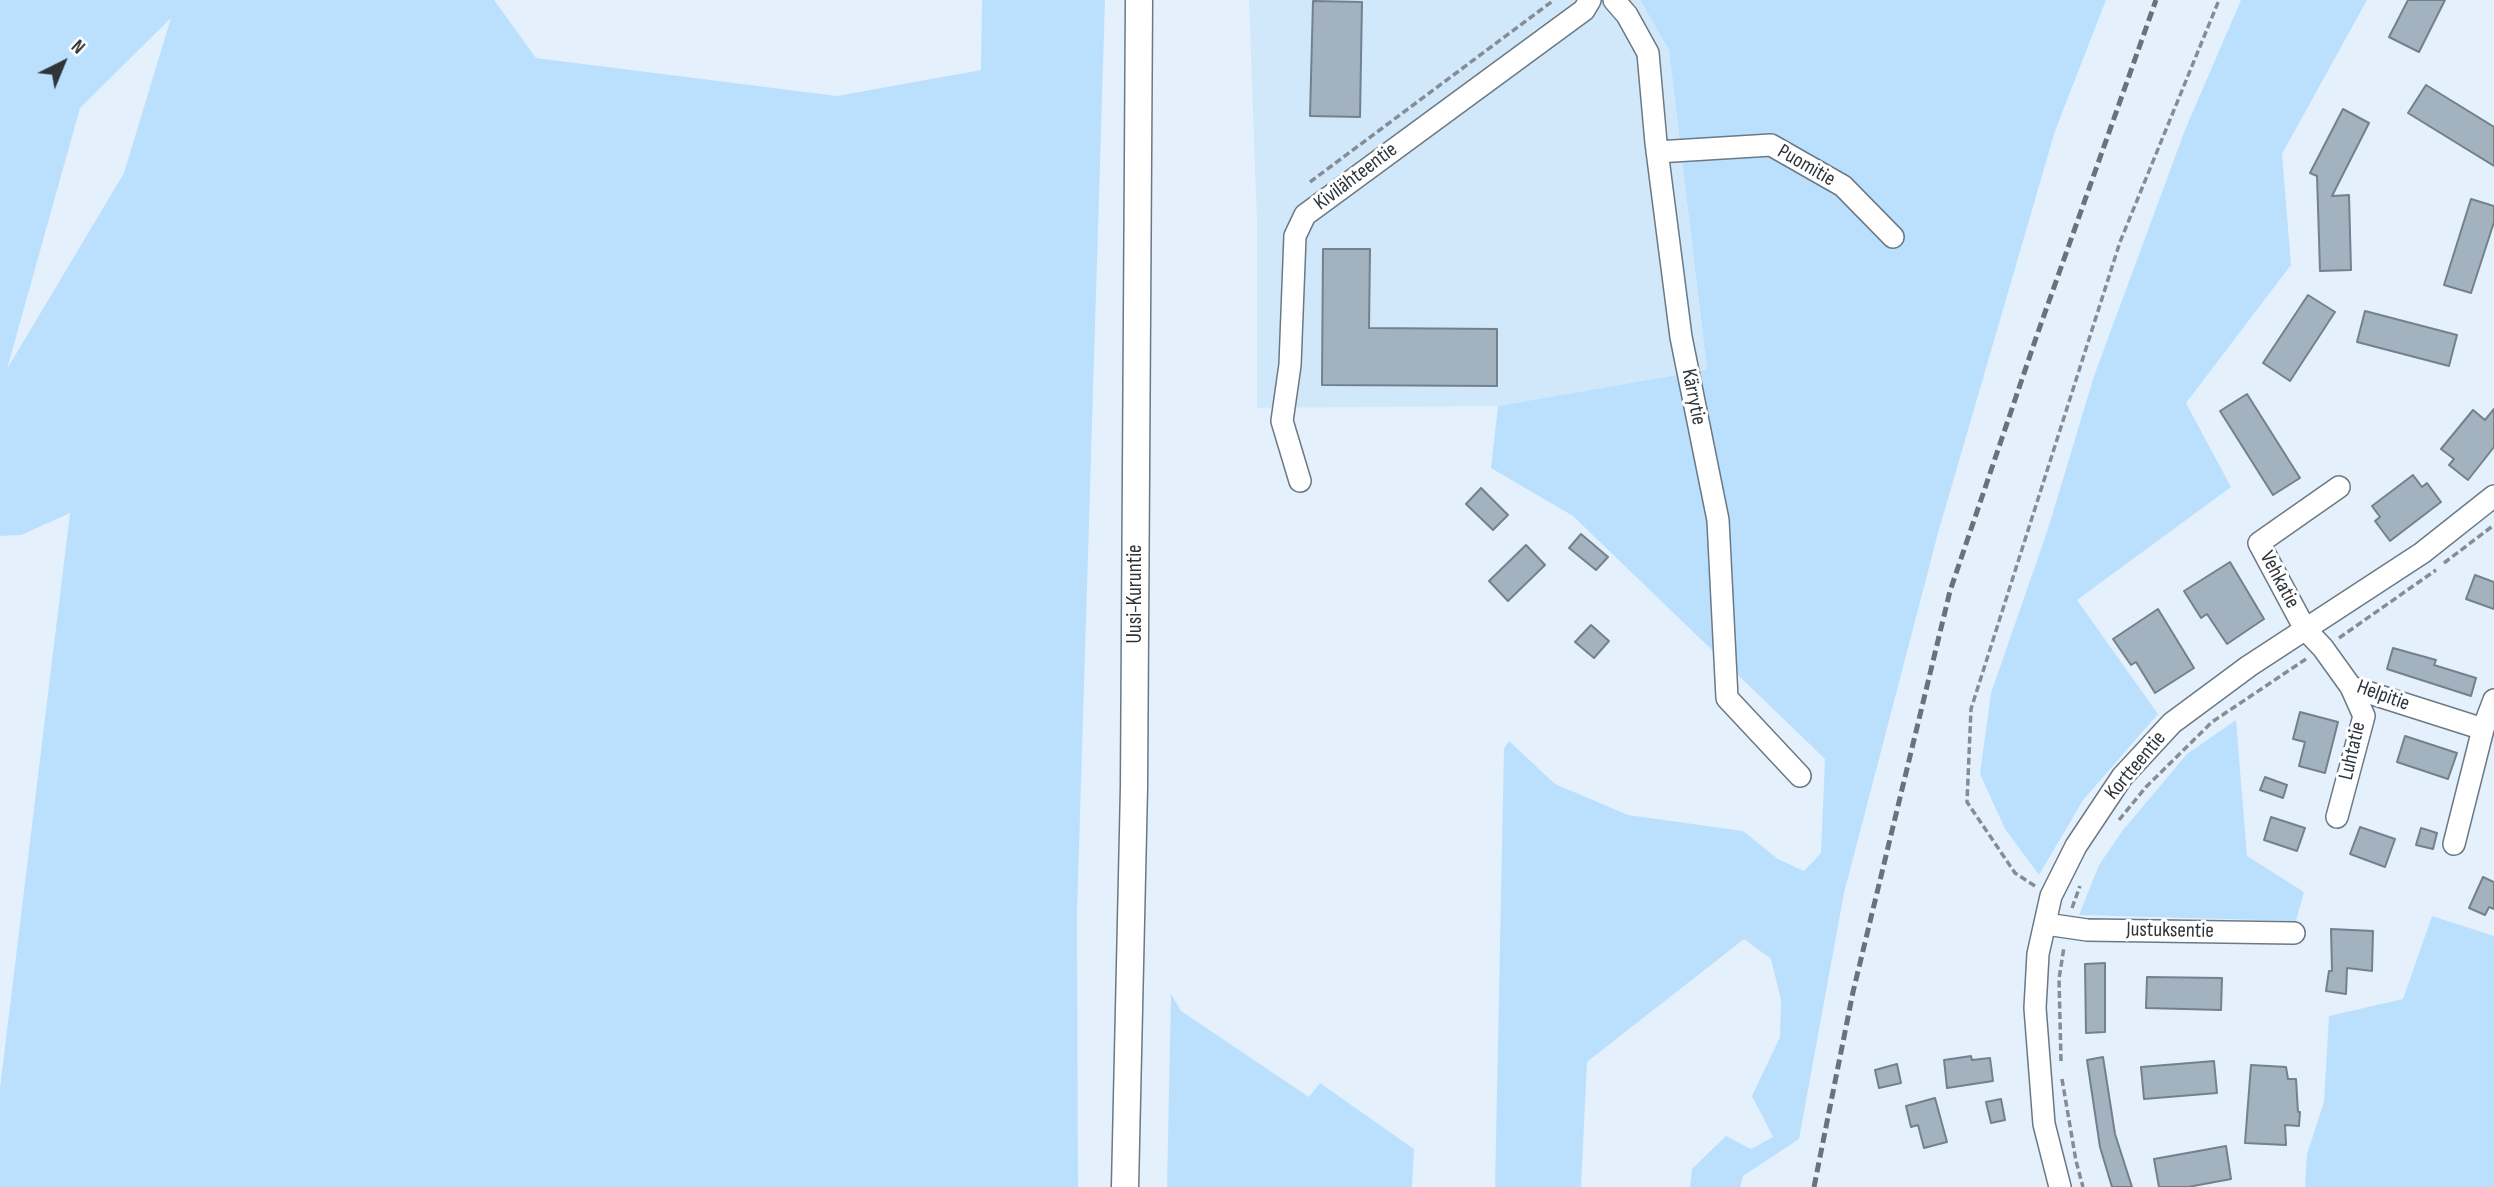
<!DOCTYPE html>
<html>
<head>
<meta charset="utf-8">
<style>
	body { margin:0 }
	#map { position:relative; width:2494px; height:1187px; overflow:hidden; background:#e4f1fc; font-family:"Sofia Sans Condensed",sans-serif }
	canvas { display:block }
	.north { position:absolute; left:28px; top:28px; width:70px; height:70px; -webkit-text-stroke:5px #fff; paint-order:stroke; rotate:43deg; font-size:19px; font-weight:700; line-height:28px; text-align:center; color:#2f353a }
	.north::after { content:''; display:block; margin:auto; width:24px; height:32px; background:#2f353a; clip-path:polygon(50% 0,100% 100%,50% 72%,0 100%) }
</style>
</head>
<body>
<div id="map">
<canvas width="2494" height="1187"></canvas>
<div class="north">N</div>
</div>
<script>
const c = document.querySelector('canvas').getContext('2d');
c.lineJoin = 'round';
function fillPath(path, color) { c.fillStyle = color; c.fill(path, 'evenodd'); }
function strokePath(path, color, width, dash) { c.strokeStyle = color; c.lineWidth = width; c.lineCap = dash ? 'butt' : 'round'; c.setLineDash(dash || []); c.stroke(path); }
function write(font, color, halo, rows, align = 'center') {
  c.font = font + ' "Sofia Sans Condensed",sans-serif'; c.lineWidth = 6; c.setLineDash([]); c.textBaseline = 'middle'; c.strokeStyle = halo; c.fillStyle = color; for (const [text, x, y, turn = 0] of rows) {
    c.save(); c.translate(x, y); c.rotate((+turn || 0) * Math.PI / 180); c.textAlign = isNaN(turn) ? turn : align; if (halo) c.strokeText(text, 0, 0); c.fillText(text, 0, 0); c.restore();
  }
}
const built = new Path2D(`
	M 1249,0 L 1640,0 L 1669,50 L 1707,371 L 1498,406 L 1257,408 L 1257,223 Z`);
const green = new Path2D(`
	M 0,0 L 494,0 L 536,58 L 837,96 L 981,70 L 982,0 L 1105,0 L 1077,913 L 1078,1187 L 0,1187 L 0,1088 L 70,513 L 21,535 L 0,536 ZM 171,18 L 124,173 L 7,369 L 80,108 Z
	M 1640,0 L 2106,0 L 2055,131 L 1938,533 L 1844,893 L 1799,1139 L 1743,1176 L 1740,1187 L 1690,1187 L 1692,1169 L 1726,1136 L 1751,1149 L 1773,1137 L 1752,1096 L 1780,1037 L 1781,1000 L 1771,959 L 1744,939 L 1587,1062 L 1581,1187 L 1495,1187 L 1504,749 L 1509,741 L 1555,784 L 1628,815 L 1743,831 L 1778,859 L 1804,871 L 1821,853 L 1825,759 L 1573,516 L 1491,468 L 1498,406 L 1707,370 L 1669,50 Z
	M 2241,0 L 2367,0 L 2282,154 L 2291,265 L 2186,403 L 2231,487 L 2077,600 L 2158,714 L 2083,800 L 2039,875 L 2005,829 L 1980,774 L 1991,693 L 2048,529 L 2094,376 L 2185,130 Z
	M 2236,720 L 2247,856 L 2304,892 L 2296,921 L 2079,915 L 2099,865 L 2123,830 L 2187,754 Z
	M 2432,916 L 2494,936 L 2494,1187 L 2305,1187 L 2307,1154 L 2324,1102 L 2329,1016 L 2403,999 Z
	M 1171,994 L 1181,1011 L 1309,1097 L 1320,1083 L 1414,1149 L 1412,1187 L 1167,1187 Z`);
const building = new Path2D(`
	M 2408,0 L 2445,0 L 2419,52 L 2389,37 Z
	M 1313,1 L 1362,2 L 1360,117 L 1310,116 Z
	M 2426,85 L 2494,127 L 2494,166 L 2408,113 Z
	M 2343,109 L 2369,123 L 2332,196 L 2349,195 L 2351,270 L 2320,271 L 2317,176 L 2310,173 Z
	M 2471,199 L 2494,206 L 2494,222 L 2471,293 L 2444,285 Z
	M 1323,249 L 1370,249 L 1369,328 L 1497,329 L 1497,386 L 1322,385 Z
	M 2308,295 L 2335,312 L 2290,381 L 2263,363 Z
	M 2365,311 L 2457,335 L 2449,366 L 2357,342 Z
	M 2247,394 L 2300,478 L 2273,495 L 2220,411 Z
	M 2494,409 L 2494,447 L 2468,480 L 2449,465 L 2454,459 L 2441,449 L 2473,410 L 2485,420 Z
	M 2413,475 L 2422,487 L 2427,483 L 2441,502 L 2390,541 L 2375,521 L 2380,517 L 2372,506 Z
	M 1481,488 L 1508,515 L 1493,530 L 1466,504 Z
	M 1581,534 L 1608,557 L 1596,570 L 1569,548 Z
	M 1526,545 L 1545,565 L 1508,601 L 1489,581 Z
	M 2230,562 L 2264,619 L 2227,644 L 2207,614 L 2201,618 L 2184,591 Z
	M 2475,575 L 2494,582 L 2494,609 L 2466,599 Z
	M 2158,609 L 2194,668 L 2155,693 L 2136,662 L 2131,665 L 2113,639 Z
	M 1591,625 L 1609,641 L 1594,658 L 1575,642 Z
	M 2393,648 L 2436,660 L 2434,665 L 2476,678 L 2471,696 L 2387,669 Z
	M 2300,712 L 2338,722 L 2325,773 L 2299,766 L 2305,742 L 2293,739 Z
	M 2405,736 L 2457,753 L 2448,779 L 2397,762 Z
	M 2265,777 L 2287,785 L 2283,798 L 2260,790 Z
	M 2271,817 L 2305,828 L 2297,851 L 2264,840 Z
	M 2360,827 L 2395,839 L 2385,867 L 2350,854 Z
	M 2421,828 L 2437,833 L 2433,849 L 2416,845 Z
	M 2483,877 L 2494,882 L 2494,909 L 2489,907 L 2485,915 L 2469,908 Z
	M 2331,929 L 2373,931 L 2372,971 L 2347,968 L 2346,994 L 2326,991 L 2329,971 L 2332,971 Z
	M 2105,963 L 2105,1032 L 2086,1033 L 2085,964 Z
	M 2147,977 L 2222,978 L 2221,1010 L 2146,1008 Z
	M 1971,1056 L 1972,1060 L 1990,1058 L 1993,1081 L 1947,1088 L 1944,1060 Z
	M 2103,1057 L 2115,1134 L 2132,1187 L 2112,1187 L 2100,1147 L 2087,1060 Z
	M 2214,1061 L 2217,1093 L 2144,1099 L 2141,1067 Z
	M 1897,1064 L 1901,1083 L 1879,1088 L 1875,1070 Z
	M 2251,1065 L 2286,1067 L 2288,1079 L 2296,1079 L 2298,1112 L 2300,1112 L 2299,1126 L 2285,1125 L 2286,1145 L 2245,1143 Z
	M 1935,1098 L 1947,1142 L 1924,1148 L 1918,1125 L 1911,1127 L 1906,1106 Z
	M 2001,1099 L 2005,1120 L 1991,1123 L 1986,1102 Z
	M 2226,1146 L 2231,1179 L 2188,1187 L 2159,1187 L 2154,1159 Z`);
const path = new Path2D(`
	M 1310,182 L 1554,0
	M 2444,563 L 2494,525
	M 2339,638 L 2436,570
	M 2119,820 L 2146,787 L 2212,722 L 2306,659
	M 2035,886 L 2015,873 L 1967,802 L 1971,709 L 2120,242 L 2219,0
	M 2072,908 L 2080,886
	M 2061,1061 L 2059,979 L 2064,947
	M 2062,1079 L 2076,1161 L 2083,1187`);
const minor = new Path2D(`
	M 1614,0 L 1627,15 L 1648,53 L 1656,143 L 1681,337 L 1718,520 L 1727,698 L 1800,776
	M 1657,152 L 1771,145 L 1843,186 L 1893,237
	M 1300,481 L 1282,421 L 1290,365 L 1295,236 L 1305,215 L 1584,10 L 1590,0
	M 2339,487 L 2259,543 L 2305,629 L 2323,648 L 2351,687 L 2483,729
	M 2337,817 L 2364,716 L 2351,687
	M 2454,844 L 2483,729 L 2494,700
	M 2046,924 L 2087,930 L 2294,933
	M 2060,1187 L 2044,1124 L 2035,1008 L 2038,954 L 2051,896 L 2076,846 L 2122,777 L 2172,723 L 2249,666 L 2422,553 L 2494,496`);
const major = new Path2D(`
	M 1125,1187 L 1134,787 L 1139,0`);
const rail = new Path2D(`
	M 1814,1187 L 1853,992 L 1950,591 L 2037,335 L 2156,0`);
const streetNames = [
	["Puomitie",1806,166,30],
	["Kivilähteentie",1356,177,-37],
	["Kärrytie",1693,397,79],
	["Vehkatie",2279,580,62],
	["Uusi-Kuruntie",1136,594,-90],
	["Helpitie",2383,696,20],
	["Luhtatie",2353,751,-77],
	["Kortteentie",2136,766,-50],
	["Justuksentie",2170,931,1]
];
fillPath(built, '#d0e8fa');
fillPath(green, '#bbe0fe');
fillPath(building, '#a3b2bf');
strokePath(building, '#72818d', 2);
strokePath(minor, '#6a7985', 24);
strokePath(major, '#6a7985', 29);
strokePath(path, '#848d95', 3.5, [7, 3.5]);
strokePath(minor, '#fff', 21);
strokePath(major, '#fff', 26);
strokePath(rail, '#6a7279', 5, [10, 5]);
write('21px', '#2f353a', '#fff', streetNames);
</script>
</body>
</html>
